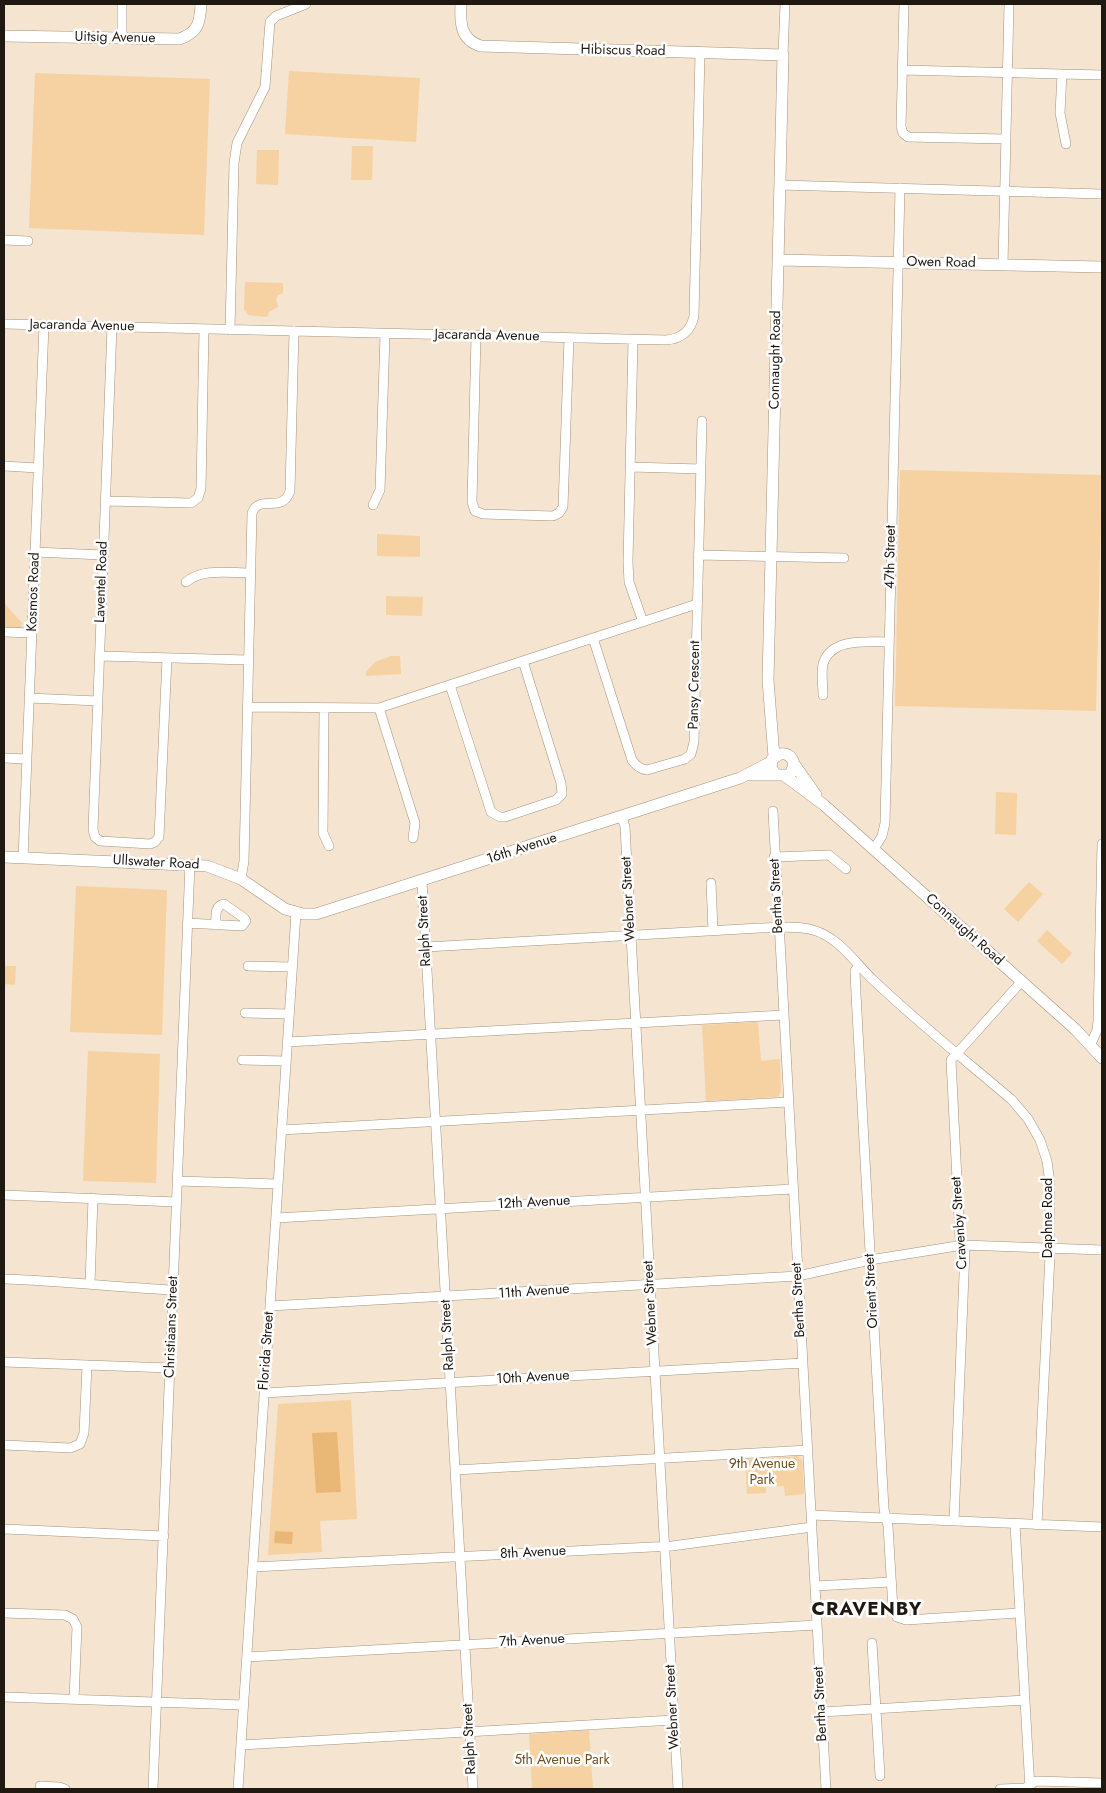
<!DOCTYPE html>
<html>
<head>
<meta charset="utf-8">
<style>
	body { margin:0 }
	#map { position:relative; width:1106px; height:1793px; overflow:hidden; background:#f5e4cf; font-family:Jost,sans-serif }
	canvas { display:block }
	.frame { position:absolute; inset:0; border:5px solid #1f1912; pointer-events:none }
</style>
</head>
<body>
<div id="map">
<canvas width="1106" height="1793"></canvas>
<div class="frame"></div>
</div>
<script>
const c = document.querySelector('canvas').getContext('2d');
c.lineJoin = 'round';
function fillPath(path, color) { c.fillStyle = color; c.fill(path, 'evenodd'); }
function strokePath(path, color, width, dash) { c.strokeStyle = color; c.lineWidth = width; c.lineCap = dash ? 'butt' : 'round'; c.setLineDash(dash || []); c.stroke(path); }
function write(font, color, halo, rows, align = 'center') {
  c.font = font + ' Jost,sans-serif'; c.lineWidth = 5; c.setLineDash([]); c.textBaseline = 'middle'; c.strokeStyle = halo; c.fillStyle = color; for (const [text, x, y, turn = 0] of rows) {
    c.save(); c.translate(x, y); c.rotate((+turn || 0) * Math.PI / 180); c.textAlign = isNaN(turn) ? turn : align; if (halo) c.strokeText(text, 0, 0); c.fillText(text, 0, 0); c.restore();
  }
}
const green = new Path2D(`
	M 289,71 L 420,78 L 416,142 L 285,134 Z
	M 35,73 L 210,79 L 204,235 L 29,228 Z
	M 352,146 L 373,146 L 372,180 L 351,180 Z
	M 257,150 L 279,150 L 278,185 L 256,184 Z
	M 245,282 L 283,283 L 283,293 L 278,295 L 276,299 L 278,307 L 269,312 L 267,317 L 248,315 L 244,309 Z
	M 900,470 L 1102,475 L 1096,711 L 895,706 Z
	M 377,534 L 420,536 L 420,557 L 377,556 Z
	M 386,596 L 423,597 L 422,616 L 386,615 Z
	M 4,603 L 22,623 L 21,628 L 4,629 Z
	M 391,656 L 400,656 L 401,674 L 366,676 L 366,672 L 375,662 Z
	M 996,792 L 1017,793 L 1016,835 L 995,834 Z
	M 1029,882 L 1043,894 L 1018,922 L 1004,909 Z
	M 76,886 L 167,890 L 162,1035 L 70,1032 Z
	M 1047,930 L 1072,953 L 1062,964 L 1037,941 Z
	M 4,966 L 16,966 L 15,985 L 4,984 Z
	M 755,1022 L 758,1023 L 761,1061 L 780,1059 L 781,1091 L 778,1097 L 706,1101 L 702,1025 Z
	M 88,1051 L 160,1054 L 156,1183 L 83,1181 Z
	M 351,1400 L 357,1519 L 320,1521 L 322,1552 L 268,1555 L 278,1404 Z
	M 798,1456 L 802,1460 L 804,1494 L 785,1496 L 784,1486 L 766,1487 L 766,1493 L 747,1494 L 745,1460 Z
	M 589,1730 L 593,1789 L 532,1789 L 529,1734 Z`);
const water = new Path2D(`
	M 337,1432 L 341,1492 L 316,1493 L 312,1433 Z
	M 275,1531 L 293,1532 L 292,1544 L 274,1543 Z`);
const minor = new Path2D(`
	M 904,4 L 901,127 L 903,133 L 908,137 L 1006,139
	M 122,38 L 122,4
	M 783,55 L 785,4
	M 902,70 L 1102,75
	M 1062,74 L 1060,113 L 1066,144
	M 780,185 L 1102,194
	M 4,240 L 28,241
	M 1003,265 L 1009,4
	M 4,324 L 666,340 C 681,339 691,331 694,316 L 700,53
	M 112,327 L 93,830 L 95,837 L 100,841 L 150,844 L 155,842 L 159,837 L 167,658
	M 230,330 L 234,163 L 237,143 L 265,87 L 270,22 L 276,16 L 306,4
	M 476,336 L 472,502 L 475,511 L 483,514 L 553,516 L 559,513 L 563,507 L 569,338
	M 633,340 L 628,562 L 629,582 L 643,622
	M 4,466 L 38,468
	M 631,467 L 701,469
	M 105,501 L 191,503 L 198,498 L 201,489 L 204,329
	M 373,505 L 380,490 L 385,334
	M 35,552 L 103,555
	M 698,555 L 844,558
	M 186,582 C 203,568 229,573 250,573
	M 4,632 L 32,633
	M 593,638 L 632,760 C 636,766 640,769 647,770 L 685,759 L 691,754 L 694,742 L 702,421
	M 100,656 L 248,660
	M 450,685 L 491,812 L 500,817 L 505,817 L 556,800 L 562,794 L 561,783 L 523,661
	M 823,695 C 823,686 821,673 823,664 C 831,637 868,642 889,642
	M 29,698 L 98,701
	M 247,707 L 379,708 L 697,604
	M 379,708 L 415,823 L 413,838
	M 324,709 L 323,833 L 329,846
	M 4,758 L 27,759
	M 773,811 L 826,1789
	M 622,817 L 625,827 L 678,1789
	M 874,849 L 882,836 L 885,823 L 900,188
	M 774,857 L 829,855 L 846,869
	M 23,858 L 44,325
	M 241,879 L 244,861 L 252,513 C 260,493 282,515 290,491 L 294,331
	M 422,881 L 473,1789
	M 711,883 L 713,930
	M 187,923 L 242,926 L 246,921 L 244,918 L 224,904 C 214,906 216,916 216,925
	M 426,947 L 760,928 C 777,928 797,925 813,930 C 838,937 854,961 871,978 C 916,1021 965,1060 1012,1100 L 1028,1119 L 1040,1140 L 1047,1161 L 1050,1184 L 1050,1255 L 1037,1525
	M 859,965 L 855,971 L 856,994 L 884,1509 L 888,1526 L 893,1609 L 897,1617 L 906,1620 L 1019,1613
	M 248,966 L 292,967
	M 245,1013 L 289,1014
	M 287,1042 L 783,1015
	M 1091,1044 L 1097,1030 L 1098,1021 L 1102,844
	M 242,1060 L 286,1061
	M 281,1130 L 788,1102
	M 177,1181 L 278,1184
	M 4,1195 L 176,1202
	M 276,1218 L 793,1189
	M 4,1279 C 60,1281 116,1287 173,1290
	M 90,1284 L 93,1198
	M 270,1306 L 798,1276 L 870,1260 L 963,1245 L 1102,1250
	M 4,1362 L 170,1368
	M 264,1393 L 803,1363
	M 4,1445 L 70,1448 L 80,1444 L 84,1433 L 87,1365
	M 455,1470 L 808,1450
	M 811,1515 L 1102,1527
	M 954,1521 L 965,1250 L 960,1239 L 951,1060 L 1022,981
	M 1015,1524 L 1030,1789
	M 4,1529 L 164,1536
	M 253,1567 L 672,1546 L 812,1527
	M 815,1586 L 891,1582
	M 4,1613 L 65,1615 L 73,1619 L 77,1627 L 74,1699
	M 872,1643 L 880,1776
	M 247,1657 L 817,1625
	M 4,1697 L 243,1705
	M 822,1712 L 1025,1700
	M 241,1745 L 674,1720
	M 40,1786 L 59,1787 L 65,1789
	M 153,1789 L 190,864
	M 238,1789 L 296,913
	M 1000,1789 L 1025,1788 L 1036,1781 L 1102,1783`);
const tertiary = new Path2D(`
	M 461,4 C 460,22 460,40 481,46 L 783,55 L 768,680 L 774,757
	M 4,36 L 179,39 C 198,33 200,23 201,4
	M 779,260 L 1102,267
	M 794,764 L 816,795
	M 751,775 L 788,775 L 791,773 L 794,764 C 792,757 788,753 780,754 L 772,759 L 771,768 L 776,775
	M 785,776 L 824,805 L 1075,1029 L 1102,1058
	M 4,857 L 207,866 L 241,879 L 285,909 L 303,914 L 316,914 L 740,778 L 771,762`);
const streetNames = [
	["Uitsig Avenue",115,38,1],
	["Hibiscus Road",623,51,1],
	["Owen Road",941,263,1],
	["Jacaranda Avenue",82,326,1],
	["Jacaranda Avenue",487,336,1],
	["Connaught Road",776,360,-89],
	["47th Street",891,557,-89],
	["Laventel Road",102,582,-88],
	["Kosmos Road",34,592,-88],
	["Pansy Crescent",695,685,-89],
	["16th Avenue",522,849,-18],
	["Ullswater Road",156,863,3],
	["Bertha Street",777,896,-93],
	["Webner Street",629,899,-93],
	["Connaught Road",964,930,42],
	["Ralph Street",425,931,-93],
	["12th Avenue",534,1203,-3],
	["Daphne Road",1049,1218,-90],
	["Cravenby Street",960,1223,-94],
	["Orient Street",872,1291,-93],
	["11th Avenue",534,1292,-4],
	["Bertha Street",799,1300,-93],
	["Webner Street",651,1303,-93],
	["Christiaans Street",172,1327,-88],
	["Ralph Street",448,1335,-93],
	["Florida Street",267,1351,-86],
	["10th Avenue",533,1378,-3],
	["8th Avenue",533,1553,-3],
	["7th Avenue",532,1641,-3],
	["Bertha Street",821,1704,-93],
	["Webner Street",673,1707,-93],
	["Ralph Street",470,1739,-93]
];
const parkNames = [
	["9th Avenue",762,1465],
	["Park",762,1481],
	["5th Avenue Park",562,1761]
];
const districtNames = [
	["CRAVENBY",867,1610]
];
fillPath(green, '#f6d1a1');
fillPath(water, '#e9b876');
strokePath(minor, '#a2937f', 10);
strokePath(tertiary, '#a2937f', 12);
strokePath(minor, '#fff', 9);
strokePath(tertiary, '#fff', 11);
write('14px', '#1f1912', '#fff', streetNames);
write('14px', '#725120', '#fff', parkNames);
c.letterSpacing = '1px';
write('bold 19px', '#1f1912', '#fff', districtNames);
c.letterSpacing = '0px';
</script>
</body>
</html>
